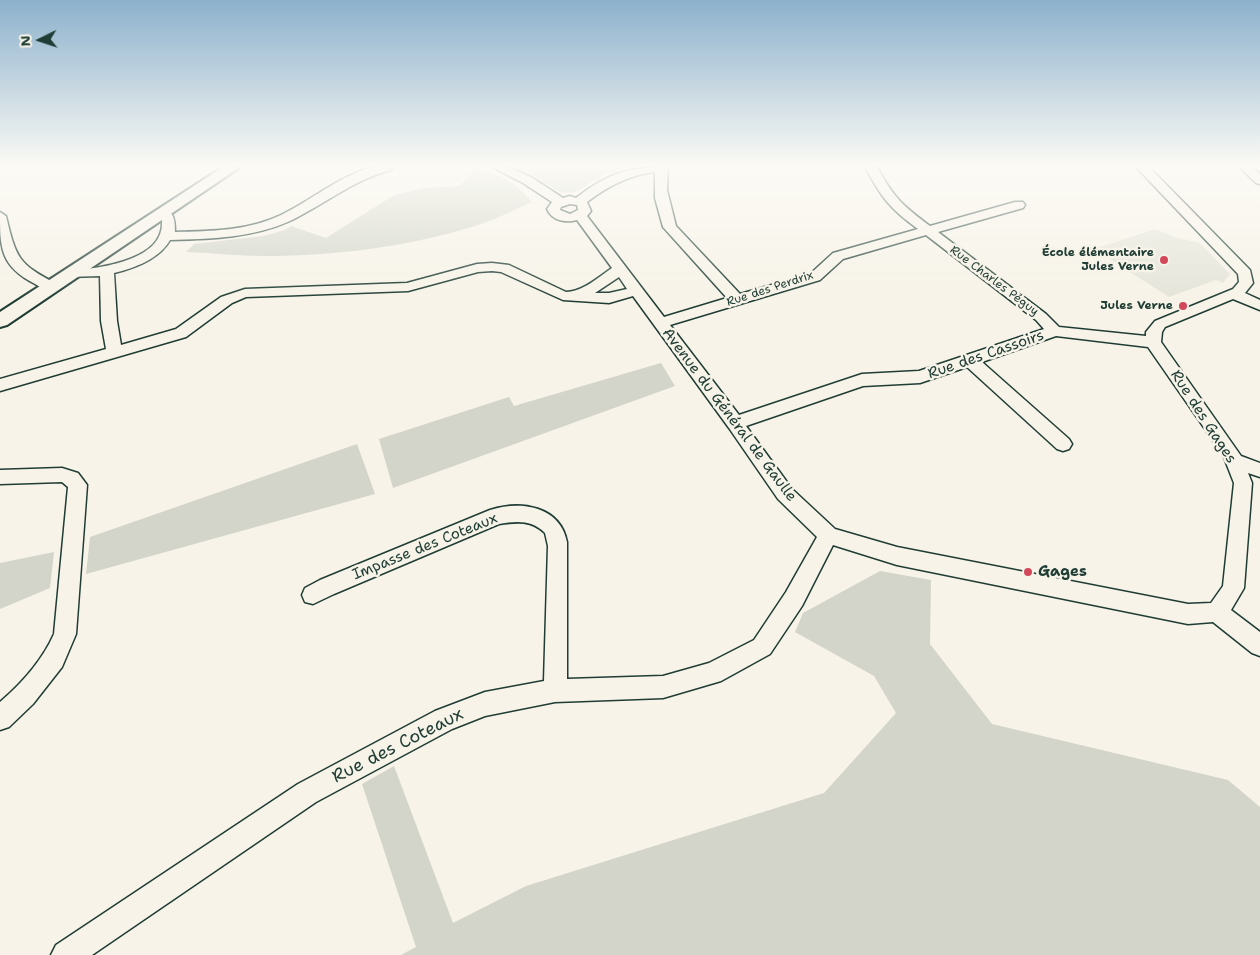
<!DOCTYPE html>
<html>
<head>
<meta charset="utf-8">
<style>
	body { margin:0 }
	#map { position:relative; width:1260px; height:955px; overflow:hidden; background:#f7f3e8; font-family:"Shantell Sans",sans-serif }
	canvas { display:block }
	.north { position:absolute; left:15px; top:15px; width:50px; height:50px; -webkit-text-stroke:4px #f7f3e8; paint-order:stroke; rotate:266deg; font-size:14px; font-weight:700; line-height:20px; text-align:center; color:#1f3d34 }
	.north::after { content:''; display:block; margin:auto; width:18px; height:22px; background:#1f3d34; clip-path:polygon(50% 0,100% 100%,50% 72%,0 100%) }
</style>
</head>
<body>
<div id="map">
<canvas width="1260" height="955"></canvas>
<div class="north">N</div>
</div>
<script>
const c = document.querySelector('canvas').getContext('2d');
c.lineJoin = 'round';
function fillPath(path, color) { c.fillStyle = color; c.fill(path, 'evenodd'); }
function strokePath(path, color, width, dash) { c.strokeStyle = color; c.lineWidth = width; c.lineCap = dash ? 'butt' : 'round'; c.setLineDash(dash || []); c.stroke(path); }
function write(font, color, halo, rows, align = 'center') {
  c.font = font + ' "Shantell Sans",sans-serif'; c.lineWidth = 5; c.setLineDash([]); c.textBaseline = 'middle'; c.strokeStyle = halo; c.fillStyle = color; for (const [text, x, y, turn = 0] of rows) {
    c.save(); c.translate(x, y); c.rotate((+turn || 0) * Math.PI / 180); c.textAlign = isNaN(turn) ? turn : align; if (halo) c.strokeText(text, 0, 0); c.fillText(text, 0, 0); c.restore();
  }
}
const built = new Path2D(`
	M 1155,229 L 1178,238 L 1200,243 L 1230,274 L 1223,283 L 1216,280 L 1169,297 L 1094,249 Z`);
const green = new Path2D(`
	M 514,167 L 628,167 L 605,174 L 575,192 L 561,193 L 524,169 Z
	M 476,168 C 501,176 515,181 532,202 C 512,211 492,221 472,227 C 406,247 334,256 265,256 C 239,256 212,253 186,252 L 194,244 L 263,236 L 285,230 L 291,226 L 326,238 L 394,195 L 423,188 L 459,186 Z
	M 661,363 L 675,386 L 393,488 L 379,439 L 509,397 L 514,406 Z
	M 357,444 L 375,494 L 86,574 L 90,537 Z
	M 54,552 L 50,588 L 0,609 L 0,563 Z
	M 880,571 L 931,580 L 930,644 L 992,724 L 1228,780 L 1260,807 L 1260,955 L 401,955 L 416,947 L 362,784 L 394,766 L 453,923 L 526,886 L 824,793 L 896,713 L 874,676 L 795,632 L 803,613 Z`);
const minor = new Path2D(`
	M 373,167 L 393,167 L 391,170 C 353,180 325,204 290,221 C 252,238 211,239 170,240 C 159,259 135,268 114,273 L 117,321 L 121,345 L 176,329 L 221,297 L 245,289 L 407,283 L 477,264 L 492,263 L 509,265 L 566,292 C 582,292 599,277 612,268 L 577,220 C 566,223 552,221 547,209 L 552,202 L 523,183 L 492,167 L 508,167 L 531,177 L 563,198 L 570,196 L 576,198 C 608,173 628,167 668,167 L 667,190 L 676,226 L 740,294 L 810,274 L 833,253 L 918,229 C 889,208 882,198 865,167 L 877,167 C 894,198 902,205 930,226 L 1015,202 L 1023,202 L 1025,205 L 1023,208 L 938,232 L 1046,314 L 1059,327 L 1146,336 L 1146,332 L 1155,321 L 1233,289 L 1239,282 L 1238,274 L 1136,167 L 1149,167 L 1250,270 L 1253,283 L 1245,293 L 1260,300 L 1260,310 L 1233,299 L 1165,327 L 1162,332 L 1161,342 L 1241,456 L 1260,463 L 1260,477 L 1248,473 L 1252,483 L 1244,588 L 1231,610 L 1260,632 L 1260,656 L 1252,653 L 1213,622 L 1188,624 L 897,565 L 833,545 L 802,606 L 770,654 L 721,681 L 663,698 L 555,702 L 485,716 L 452,729 L 316,802 L 92,955 L 51,955 L 56,945 L 298,784 L 435,711 L 485,692 L 544,681 L 548,546 L 545,533 C 532,520 517,521 499,524 L 334,594 L 313,604 L 305,602 L 302,595 L 305,588 L 320,580 L 490,510 C 521,500 560,506 567,542 L 567,679 L 663,676 L 709,663 L 754,640 L 786,592 L 817,537 L 778,499 L 729,428 L 633,296 L 609,303 L 563,300 L 501,272 L 492,271 L 478,272 L 408,291 L 246,297 L 232,303 L 186,337 L 0,391 L 0,379 L 106,349 L 101,321 L 100,276 L 67,277 L 65,274 L 67,271 L 72,270 C 97,269 154,261 161,231 C 162,228 162,223 162,220 L 156,214 L 157,211 C 174,207 175,219 175,232 C 211,231 247,231 281,215 C 312,200 339,176 373,167 ZM 655,172 L 655,198 L 663,227 L 727,298 L 664,317 L 587,216 L 591,211 L 587,202 C 608,186 629,175 655,172 ZM 570,204 L 577,205 L 578,210 L 570,214 L 560,210 L 561,207 ZM 926,235 L 1036,320 L 1044,329 L 919,371 L 862,374 L 739,415 L 670,325 L 820,280 L 843,259 ZM 619,277 L 627,289 L 609,293 L 595,293 ZM 1056,336 L 1148,347 L 1223,455 L 1234,483 L 1223,586 L 1211,603 L 1188,604 L 897,547 L 835,529 L 792,489 L 746,426 L 863,386 L 920,383 L 967,367 L 1057,449 L 1063,451 L 1069,449 L 1072,444 L 1069,439 L 982,362 Z
	M 1239,167 L 1252,167 L 1260,174 L 1260,184 L 1256,183 Z
	M 0,212 L 6,216 C 16,258 18,264 57,284 L 59,287 L 57,290 C 49,292 42,288 35,284 C 0,266 0,248 0,212 Z
	M 62,468 L 78,473 L 87,485 L 76,634 L 62,667 L 33,704 L 9,727 L 0,730 L 0,702 C 22,683 42,661 54,634 L 68,487 L 62,482 L 0,484 L 0,470 Z`);
const tertiary = new Path2D(`
	M 223,167 L 240,167 L 7,325 L 0,327 L 0,312 Z`);
const markers = [
	[1164,260,5,"#d1495b"],
	[1183,306,5,"#d1495b"],
	[1028,572,5,"#d1495b"]
];
const farPoinames = [
	["École élémentaire",1154,253],
	["Jules Verne",1154,267],
	["Jules Verne",1173,306]
];
const farStreetnames = [
	["Rue Charles Péguy",994,281,37],
	["Rue des Perdrix",770,289,-18]
];
const streetNames = [
	["Rue des Cassoirs",986,355,-19],
	["Avenue du Général de Gaulle",729,415,53],
	["Rue des Gages",1203,417,57],
	["Impasse des Coteaux",425,547,-22]
];
const poiNames = [
	["Gages",1038,572]
];
const nearStreetnames = [
	["Rue des Coteaux",398,746,-27]
];
fillPath(built, '#e5e4d9');
fillPath(green, '#d3d5ca');
strokePath(minor, '#1f3d34', 3);
strokePath(tertiary, '#1f3d34', 4);
fillPath(minor, '#f7f3e8');
fillPath(tertiary, '#f7f3e8');
const sky = c.createLinearGradient(0, 0, 0, 301);
sky.addColorStop(0, '#8db1cc');
sky.addColorStop(0.55, '#fbfaf5');
sky.addColorStop(1, '#fbfaf500');
c.fillStyle = sky;
c.fillRect(0, 0, 1260, 301);
for (const [x, y, r, color] of markers) { const dot = new Path2D(); dot.arc(x, y, r, 0, 2 * Math.PI); c.fillStyle = color; c.fill(dot); strokePath(dot, '#f7f3e8', 2); }
write('bold 12px', '#1f3d34', '#f7f3e8', farPoinames, 'right');
write('12px', '#1f3d34', '#f7f3e8', farStreetnames);
write('15px', '#1f3d34', '#f7f3e8', streetNames);
write('bold 15px', '#1f3d34', '#f7f3e8', poiNames, 'left');
write('18px', '#1f3d34', '#f7f3e8', nearStreetnames);
</script>
</body>
</html>
